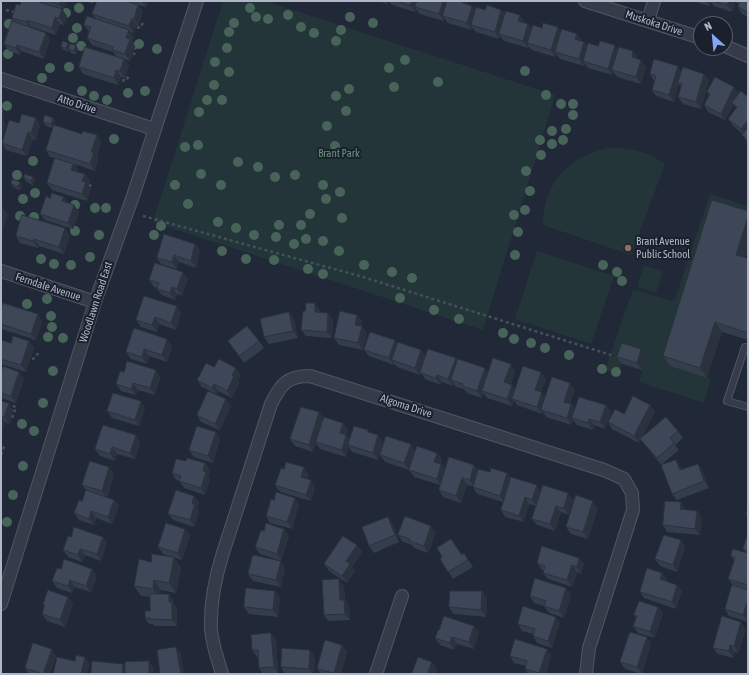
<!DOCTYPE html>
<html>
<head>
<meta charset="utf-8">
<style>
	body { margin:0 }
	#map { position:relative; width:749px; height:675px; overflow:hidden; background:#212938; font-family:"Asap Condensed",sans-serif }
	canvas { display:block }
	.frame { position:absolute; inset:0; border:2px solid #b0b6c5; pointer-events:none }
	.north { position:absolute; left:693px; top:16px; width:40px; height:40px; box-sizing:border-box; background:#1a212d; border:1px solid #565d6a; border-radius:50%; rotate:333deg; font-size:11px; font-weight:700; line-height:16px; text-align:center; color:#b0b6c5 }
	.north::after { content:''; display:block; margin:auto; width:14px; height:18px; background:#84a6f5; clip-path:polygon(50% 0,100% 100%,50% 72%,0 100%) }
</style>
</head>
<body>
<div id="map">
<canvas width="749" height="675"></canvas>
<div class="frame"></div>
<div class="north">N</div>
</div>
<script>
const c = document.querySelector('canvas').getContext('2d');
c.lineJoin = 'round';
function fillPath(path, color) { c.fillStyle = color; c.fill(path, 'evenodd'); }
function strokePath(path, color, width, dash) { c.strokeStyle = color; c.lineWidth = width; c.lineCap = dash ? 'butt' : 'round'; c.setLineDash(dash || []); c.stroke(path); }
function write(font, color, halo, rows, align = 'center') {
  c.font = font + ' "Asap Condensed",sans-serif'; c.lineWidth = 4; c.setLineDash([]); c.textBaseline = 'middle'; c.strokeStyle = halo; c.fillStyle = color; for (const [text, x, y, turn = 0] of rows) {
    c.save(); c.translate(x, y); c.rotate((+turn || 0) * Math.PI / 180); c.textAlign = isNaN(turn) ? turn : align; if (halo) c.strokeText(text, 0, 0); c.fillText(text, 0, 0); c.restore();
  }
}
const green = new Path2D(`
	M 223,1 L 265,1 L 555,95 L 483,330 L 153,222 Z
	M 607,148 C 631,147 645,151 665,164 L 631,255 L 543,225 C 544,183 567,158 607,148 Z
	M 710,194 L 748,206 L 748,218 L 670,366 L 711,379 L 704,403 L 639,382 L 646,356 L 627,350 L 618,375 L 605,370 L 633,289 L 671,301 L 675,299 Z
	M 537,251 L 614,276 L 591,344 L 515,319 Z
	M 644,265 L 663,271 L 656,293 L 637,287 Z`);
const path = new Path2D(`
	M 6,10 L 17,13
	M 137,27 L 140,28 L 144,21
	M 132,44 L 136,45 L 134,55
	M 122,80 L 126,81 L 129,75
	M 1,110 L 2,114
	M 89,187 L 92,183
	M 143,216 L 363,277 L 611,355
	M 1,235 L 2,236
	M 32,359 L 35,358 L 39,352
	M 7,404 L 16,407 L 11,421
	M 1,455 L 5,444`);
const lane = new Path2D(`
	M 745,347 L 727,401 L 748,407`);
const street = new Path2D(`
	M 585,1 L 701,38
	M 648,21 L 654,1
	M 725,46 L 748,56
	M 1,79 L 154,129
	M 1,271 L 95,302
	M 1,604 L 95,302 L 133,196 L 197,1
	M 222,674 C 218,660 212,644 211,629 C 210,604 215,579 222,556 L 271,404 C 281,384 287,376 310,376 L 604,470 L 624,479 L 632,493 L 633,510 L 589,648 L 586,674
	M 376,674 L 402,596`);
const trees = [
	[79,8],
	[250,8],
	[66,13],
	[288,15],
	[256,17],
	[350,17],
	[268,19],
	[234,23],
	[373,23],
	[9,24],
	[301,27],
	[77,28],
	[341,30],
	[229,32],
	[314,33],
	[73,38],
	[336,41],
	[139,44],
	[81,46],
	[227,48],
	[157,49],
	[8,54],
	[405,60],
	[215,62],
	[69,67],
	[50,68],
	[389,68],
	[525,71],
	[229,72],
	[42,78],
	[438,82],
	[214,85],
	[394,87],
	[349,89],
	[82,91],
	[145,91],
	[128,93],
	[546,95],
	[94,96],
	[336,96],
	[107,100],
	[207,100],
	[222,100],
	[561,104],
	[573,104],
	[7,106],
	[346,111],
	[199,112],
	[573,115],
	[327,126],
	[566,129],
	[552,131],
	[114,139],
	[540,140],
	[563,140],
	[552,144],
	[198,145],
	[335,146],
	[185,147],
	[322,154],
	[541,155],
	[33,161],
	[238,162],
	[258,167],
	[526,171],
	[201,174],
	[17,175],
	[295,175],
	[275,177],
	[175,185],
	[221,185],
	[323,185],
	[530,191],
	[340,192],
	[35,193],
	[23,199],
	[326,199],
	[188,204],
	[75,205],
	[95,208],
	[106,208],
	[525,210],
	[310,214],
	[514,215],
	[20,216],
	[34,217],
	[342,218],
	[218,222],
	[279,225],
	[301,225],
	[161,226],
	[236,228],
	[75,231],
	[518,232],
	[99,235],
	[154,235],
	[254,235],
	[276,237],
	[306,239],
	[323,241],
	[294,244],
	[222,251],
	[339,251],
	[515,255],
	[90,257],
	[41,259],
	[246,259],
	[274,260],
	[54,264],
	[71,265],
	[364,265],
	[603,265],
	[308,269],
	[392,272],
	[617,272],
	[323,274],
	[412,278],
	[622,281],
	[400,298],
	[47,299],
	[27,304],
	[434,310],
	[51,316],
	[459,319],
	[52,327],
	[503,333],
	[48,337],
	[63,338],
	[514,339],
	[531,343],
	[545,348],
	[569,355],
	[602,369],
	[53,371],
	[616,372],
	[43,403],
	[22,424],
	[34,431],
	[23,466],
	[13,495],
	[7,522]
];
const wall = new Path2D(`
	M 28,1 L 67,1 L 63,11 L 67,16 L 64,25 L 60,24 L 56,35 L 31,27 L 31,28 L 46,33 L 50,39 L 44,59 L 21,51 L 20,55 L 9,51 L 4,44 L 15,23 L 12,18 L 20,5 L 28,2 Z
	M 87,1 L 94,1 L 93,4 L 88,2 Z
	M 130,1 L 148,1 L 146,7 L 138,5 L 143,11 L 138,26 L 136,25 L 134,33 L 130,32 L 134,37 L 132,42 L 135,46 L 130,61 L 124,59 L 129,65 L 125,78 L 121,77 L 118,85 L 83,74 L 79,67 L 116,56 L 113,52 L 92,45 L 87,38 L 89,32 L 84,25 L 96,19 L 92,14 L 123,2 L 131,2 Z
	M 378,1 L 388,1 L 387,4 Z
	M 389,1 L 467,1 L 469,5 L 472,6 L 475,10 L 501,10 L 505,14 L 528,24 L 532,29 L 558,27 L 561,32 L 577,34 L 582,41 L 584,42 L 587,46 L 598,46 L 618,50 L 638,58 L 638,59 L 646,67 L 641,84 L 617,77 L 613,72 L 612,75 L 588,68 L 584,63 L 584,66 L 560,59 L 556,54 L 555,57 L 532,50 L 528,46 L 528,48 L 504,41 L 500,36 L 499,39 L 476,32 L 472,28 L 472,30 L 448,23 L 444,18 L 444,21 L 420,14 L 416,9 L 415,12 L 392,5 Z
	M 693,1 L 748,1 L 748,17 L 742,14 L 738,7 L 739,4 L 735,2 L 732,12 L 714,6 L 711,2 L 709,6 Z
	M 68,43 L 70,46 L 76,45 L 78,49 L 76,55 L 71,53 L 69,50 L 68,52 L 64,50 L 61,47 Z
	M 682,72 L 709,80 L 701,109 L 683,104 L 678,97 L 681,87 L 679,84 L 674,102 L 656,96 L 652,90 L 654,81 L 650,74 Z
	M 707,92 L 739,94 L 748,97 L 748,143 L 742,135 L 743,134 L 733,126 L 728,119 L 736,108 L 734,105 L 725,120 L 708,112 L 704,105 L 709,95 Z
	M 55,121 L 54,125 L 82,134 L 97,135 L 101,142 L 97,157 L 98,159 L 95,171 L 74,164 L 78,170 L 78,172 L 85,174 L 90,181 L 88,185 L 91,189 L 87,201 L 52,190 L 47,183 L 55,158 L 50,157 L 46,150 L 53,128 L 46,126 L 43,122 Z
	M 19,123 L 40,125 L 36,140 L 33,139 L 27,156 L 6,150 L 2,143 Z
	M 33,177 L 35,180 L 33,185 L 26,182 L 24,178 Z
	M 11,184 L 22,185 L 20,190 L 14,188 Z
	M 68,203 L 74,205 L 79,212 L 73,229 L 45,220 L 40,214 Z
	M 70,235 L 64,254 L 39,246 L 38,248 L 20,243 L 16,236 Z
	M 195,244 L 200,250 L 196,268 L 179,262 L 177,269 L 161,264 L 157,258 Z
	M 745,257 L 748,258 L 748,340 L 722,332 L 707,378 L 670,366 L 663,356 Z
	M 188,279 L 182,296 L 177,294 L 175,300 L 162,295 L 157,289 L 157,288 L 154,287 L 149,280 Z
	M 1,309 L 42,321 L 36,340 L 1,329 Z
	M 320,310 L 320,312 L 328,313 L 333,320 L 332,338 L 306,336 L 301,330 Z
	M 289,312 L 294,319 L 298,338 L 269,344 L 264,337 Z
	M 181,313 L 176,330 L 159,324 L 157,332 L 141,327 L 136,320 Z
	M 357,315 L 362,321 L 361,326 L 367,333 L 363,350 L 339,345 L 334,338 Z
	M 1,340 L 11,343 L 29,341 L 34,348 L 26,372 L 1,364 Z
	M 228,341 L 259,341 L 264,348 L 244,363 Z
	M 397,344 L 421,350 L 426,356 L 456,358 L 458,361 L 488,372 L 515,371 L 511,384 L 512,385 L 515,390 L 546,379 L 541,392 L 546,397 L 575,390 L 570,404 L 571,404 L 575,409 L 606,405 L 611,412 L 605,429 L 594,425 L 593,430 L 577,425 L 573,420 L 571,425 L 546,417 L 543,412 L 542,414 L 517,405 L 514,400 L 512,406 L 487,398 L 483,393 L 482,398 L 467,393 L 464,389 L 456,387 L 454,384 L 453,386 L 442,382 L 441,385 L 425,379 L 421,373 L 420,375 L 397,367 L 394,363 L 394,365 L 369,356 L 364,350 Z
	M 172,346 L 167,362 L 149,356 L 147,364 L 131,359 L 126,352 Z
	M 646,356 L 642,370 L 622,364 L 617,357 Z
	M 214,367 L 241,375 L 238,381 L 239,383 L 232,398 L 218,391 L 217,394 L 202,387 L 197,380 Z
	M 156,370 L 160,377 L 155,395 L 138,390 L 136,395 L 121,391 L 116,384 L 124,372 Z
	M 1,373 L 24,379 L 16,403 L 1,398 Z
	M 1,401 L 13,410 L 9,424 L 5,422 L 2,432 L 1,431 Z
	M 141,401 L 145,408 L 139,426 L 112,418 L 107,411 Z
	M 650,405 L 655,412 L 642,437 L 678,431 L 683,438 L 675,445 L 679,450 L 661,465 L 645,445 L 641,439 L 639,443 L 612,429 L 608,422 L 624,414 Z
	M 231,406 L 220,430 L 201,422 L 197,415 Z
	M 319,412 L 323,418 L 343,423 L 348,430 L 346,435 L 350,439 L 368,430 L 370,433 L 383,442 L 378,460 L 352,452 L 349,447 L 346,457 L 320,449 L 316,443 L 313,452 L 295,446 L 290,439 Z
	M 216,432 L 220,439 L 213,463 L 194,457 L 189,450 Z
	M 140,442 L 135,459 L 117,454 L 115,461 L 100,456 L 95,449 Z
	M 411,444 L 415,451 L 409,470 L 385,462 L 380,455 Z
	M 437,453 L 442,459 L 441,464 L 445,469 L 474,465 L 478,470 L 490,472 L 507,473 L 511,478 L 541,491 L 573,500 L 568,515 L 561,512 L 555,531 L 537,525 L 532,519 L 536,506 L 529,504 L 524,522 L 505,517 L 501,510 L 503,502 L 477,494 L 473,487 L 473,486 L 467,485 L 461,503 L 443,497 L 439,490 L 440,485 L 414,477 L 409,470 Z
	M 186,461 L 205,463 L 210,470 L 208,476 L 210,479 L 205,495 L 184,488 L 179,481 L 176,480 L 172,473 Z
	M 698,464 L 702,470 L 709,488 L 677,500 L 672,494 L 680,466 L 682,470 Z
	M 114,474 L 107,497 L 114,500 L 119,506 L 112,524 L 96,518 L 94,525 L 79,520 L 74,513 L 82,501 L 86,490 L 82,485 Z
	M 309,474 L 307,479 L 315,487 L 311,501 L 280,492 L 275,485 Z
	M 194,496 L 199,502 L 197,508 L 199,511 L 194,527 L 173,520 L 168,514 Z
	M 295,498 L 299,505 L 292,529 L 270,523 L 266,516 L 274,500 Z
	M 681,502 L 685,510 L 697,511 L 702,518 L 700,535 L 667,532 L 663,525 Z
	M 598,508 L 588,539 L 571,534 L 566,527 Z
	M 393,524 L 399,542 L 374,553 L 369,546 Z
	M 185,529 L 190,536 L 182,560 L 163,554 L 158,547 Z
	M 264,531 L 289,536 L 281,561 L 260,554 L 255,547 Z
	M 436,532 L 428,553 L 414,548 L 412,545 L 403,542 L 398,535 Z
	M 748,534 L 748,622 L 729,616 L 725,609 L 733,585 L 728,579 L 734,561 L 731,556 L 746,553 L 743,549 Z
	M 71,537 L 103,537 L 107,543 L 101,561 L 85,555 L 82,562 L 68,557 L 63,550 Z
	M 681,540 L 685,547 L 677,572 L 660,566 L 655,559 Z
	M 357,545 L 362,552 L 352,567 L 355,571 L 347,583 L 329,571 L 324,564 Z
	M 464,553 L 473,567 L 453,579 L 440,559 L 442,557 L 462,554 Z
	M 174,557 L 181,568 L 176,593 L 161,590 L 161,594 L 174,601 L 174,604 L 177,608 L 177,626 L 154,626 L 153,624 L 149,624 L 145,618 L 150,611 L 150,597 L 141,596 L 134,586 L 151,562 Z
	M 579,558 L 584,564 L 581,574 L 577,572 L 572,587 L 548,579 L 543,573 L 544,571 L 542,570 L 537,563 Z
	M 285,568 L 281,587 L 253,581 L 248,574 Z
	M 61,569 L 92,569 L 97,576 L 91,592 L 74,587 L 72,593 L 57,588 L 52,581 Z
	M 662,573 L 667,579 L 666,581 L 677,585 L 682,591 L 676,609 L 644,598 L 640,592 Z
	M 344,586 L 345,600 L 349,606 L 350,620 L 328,621 L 324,615 Z
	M 566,588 L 571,595 L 564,618 L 549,613 L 544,606 L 534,603 L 530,596 Z
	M 275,591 L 280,597 L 278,617 L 249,614 L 244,607 Z
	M 482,591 L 487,598 L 486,617 L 453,614 L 449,607 Z
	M 68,597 L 73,604 L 65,627 L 47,621 L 42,614 L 44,606 L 43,605 Z
	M 658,607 L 663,613 L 655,638 L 638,633 L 633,626 L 636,618 L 634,615 Z
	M 560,623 L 552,648 L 537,643 L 533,636 L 533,634 L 522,631 L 518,624 Z
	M 746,629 L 738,653 L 735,652 L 733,658 L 718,654 L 713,648 Z
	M 479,632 L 474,649 L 457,644 L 454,650 L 440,645 L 435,638 Z
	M 271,633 L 276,640 L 278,674 L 263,674 L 259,668 L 258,657 L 257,657 L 252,650 Z
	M 651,644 L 642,674 L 625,669 L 620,662 Z
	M 342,645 L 347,652 L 341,674 L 321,674 L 317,669 Z
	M 551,655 L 546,674 L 528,674 L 525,669 L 525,666 L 514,663 L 510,656 Z
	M 56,656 L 50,674 L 29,674 L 25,668 Z
	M 315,657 L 314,674 L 285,674 L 281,667 Z`);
const shadedWall = new Path2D(`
	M 60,1 L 67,1 L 63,11 L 59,4 Z
	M 142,1 L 148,1 L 146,7 Z
	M 412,1 L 418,1 L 415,7 L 416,9 L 415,12 L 410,5 Z
	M 443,1 L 449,1 L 443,16 L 444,18 L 444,21 L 439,14 Z
	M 463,1 L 467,1 L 469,4 L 468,10 L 463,3 Z
	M 706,1 L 711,1 L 711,2 L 709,6 Z
	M 729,1 L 734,1 L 735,2 L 732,12 L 727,5 Z
	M 138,5 L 143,11 L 138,26 L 134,19 Z
	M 472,6 L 477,13 L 471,25 L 472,28 L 472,30 L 467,23 Z
	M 62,9 L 67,16 L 64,25 L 59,18 Z
	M 501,10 L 506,16 L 499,34 L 500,36 L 499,39 L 495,32 Z
	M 520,15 L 525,22 L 523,28 L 518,21 Z
	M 55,17 L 60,24 L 56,35 L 52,28 Z
	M 132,19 L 136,25 L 134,33 L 129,26 Z
	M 27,20 L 31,27 L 31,29 L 26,22 Z
	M 528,24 L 533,30 L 527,43 L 528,46 L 528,48 L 523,41 Z
	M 558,27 L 562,34 L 555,52 L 556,54 L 555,57 L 551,50 Z
	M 129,30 L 134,37 L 132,42 L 135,46 L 130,61 L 125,54 L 126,38 Z
	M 46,33 L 50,39 L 44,59 L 39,52 Z
	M 577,34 L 582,40 L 580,46 L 575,39 Z
	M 584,42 L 589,48 L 583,61 L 584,63 L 584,66 L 579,59 Z
	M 68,43 L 70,46 L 68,52 L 66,48 Z
	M 17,45 L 21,51 L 20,55 L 16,48 Z
	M 76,45 L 78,49 L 76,55 L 74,51 Z
	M 615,45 L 619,52 L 612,70 L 613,72 L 612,75 L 608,69 Z
	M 633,51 L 638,58 L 636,64 L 632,57 Z
	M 124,59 L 129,65 L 125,78 L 120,71 Z
	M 641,60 L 646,67 L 641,84 L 636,77 Z
	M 678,66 L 682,73 L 678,83 L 679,84 L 674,102 L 669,95 Z
	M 116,70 L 121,77 L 118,85 L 114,78 Z
	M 704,74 L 709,80 L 701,109 L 696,102 Z
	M 734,87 L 739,94 L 732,103 L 734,105 L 725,120 L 721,114 Z
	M 1,112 L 4,116 L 3,120 L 6,124 L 1,140 Z
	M 36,118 L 40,125 L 36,140 L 31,133 Z
	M 53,118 L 55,121 L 53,128 L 51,124 Z
	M 748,120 L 748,133 L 746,136 L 741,129 Z
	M 28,132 L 33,139 L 27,156 L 22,150 Z
	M 97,135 L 101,142 L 97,157 L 98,159 L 95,171 L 90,164 L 91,152 Z
	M 73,164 L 78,170 L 76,177 L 71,170 Z
	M 85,174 L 90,181 L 88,185 L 91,189 L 87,201 L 82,194 L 82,181 Z
	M 33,177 L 35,180 L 33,185 L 31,181 Z
	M 20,182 L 22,185 L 20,190 L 18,187 Z
	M 64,197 L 68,204 L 62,201 Z
	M 74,205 L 79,212 L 73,229 L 68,223 Z
	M 3,208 L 8,215 L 2,233 L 1,232 L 1,214 Z
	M 748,217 L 748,249 L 743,265 L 736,255 Z
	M 65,228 L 70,235 L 64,254 L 59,247 Z
	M 34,239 L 39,246 L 38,248 L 33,241 Z
	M 195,244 L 200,250 L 196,268 L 191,261 Z
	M 174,255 L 179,262 L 177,269 L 172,262 Z
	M 183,272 L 188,279 L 182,296 L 177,289 Z
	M 172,287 L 177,294 L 175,300 L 170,293 Z
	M 315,303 L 320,310 L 320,319 L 315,312 Z
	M 177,306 L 181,313 L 176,330 L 171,323 Z
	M 289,312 L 294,319 L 298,338 L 293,331 Z
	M 328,313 L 333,320 L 332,338 L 327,332 Z
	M 38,314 L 42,321 L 36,340 L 31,334 Z
	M 357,315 L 362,321 L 359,331 L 355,325 Z
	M 155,317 L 159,324 L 157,332 L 152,325 Z
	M 715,322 L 722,332 L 707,378 L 700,368 Z
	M 362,326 L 367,333 L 363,350 L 358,343 Z
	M 167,339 L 172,346 L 167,362 L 162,355 Z
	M 395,340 L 399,347 L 392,360 L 394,363 L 394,365 L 389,358 Z
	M 29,341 L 34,348 L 26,372 L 21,365 Z
	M 144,349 L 149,356 L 147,364 L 142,357 Z
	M 641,349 L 646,356 L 642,370 L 637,363 Z
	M 421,350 L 426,357 L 420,375 L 415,368 Z
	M 456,358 L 460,365 L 451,380 L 454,384 L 453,386 L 448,379 Z
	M 511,364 L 515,371 L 509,389 L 504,382 Z
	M 236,368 L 241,375 L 238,381 L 239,383 L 232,398 L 227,391 L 232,375 Z
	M 485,368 L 489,374 L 482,391 L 483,393 L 482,398 L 477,391 Z
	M 156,370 L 160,377 L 155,395 L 150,388 Z
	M 19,372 L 24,379 L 16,403 L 11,396 Z
	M 541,372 L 546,379 L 540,397 L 535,390 Z
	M 437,375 L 442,382 L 441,385 L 436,378 Z
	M 133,383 L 138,390 L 136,395 L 131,389 Z
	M 570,383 L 575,390 L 569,408 L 564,402 Z
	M 214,384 L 218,391 L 217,394 L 212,388 Z
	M 512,385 L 517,391 L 512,399 L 514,400 L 512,406 L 507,399 Z
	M 542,392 L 547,399 L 541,410 L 543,412 L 542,414 L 537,407 Z
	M 226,399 L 231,406 L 220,430 L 215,424 Z
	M 141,401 L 145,408 L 139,426 L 135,420 Z
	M 9,403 L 13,410 L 9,424 L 4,417 Z
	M 571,404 L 576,411 L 572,418 L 573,420 L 571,425 L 567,418 Z
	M 606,405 L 611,412 L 605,429 L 600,422 Z
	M 650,405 L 655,412 L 639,443 L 634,436 Z
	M 319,412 L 324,419 L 313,452 L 309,445 Z
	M 1,416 L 5,422 L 2,432 L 1,430 Z
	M 589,419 L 594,425 L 593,430 L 588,423 Z
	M 343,423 L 348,430 L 345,440 L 340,433 Z
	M 216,432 L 220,439 L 213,463 L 208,456 Z
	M 1,435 L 3,438 L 1,445 Z
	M 136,435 L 140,442 L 135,459 L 130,453 Z
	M 346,435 L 351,442 L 348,445 L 349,447 L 346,457 L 342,450 Z
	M 378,435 L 383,442 L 378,460 L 373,453 Z
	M 411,444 L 415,451 L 409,470 L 404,463 Z
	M 112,447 L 117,454 L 115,461 L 110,454 Z
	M 437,453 L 442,459 L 439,469 L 434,462 Z
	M 676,460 L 680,466 L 684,477 L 680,470 Z
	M 205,463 L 210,470 L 208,476 L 210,479 L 205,495 L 201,488 L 203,471 Z
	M 441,464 L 446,471 L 441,486 L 437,479 Z
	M 698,464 L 702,470 L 709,488 L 704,481 Z
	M 474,465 L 479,472 L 474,487 L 470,480 Z
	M 109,467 L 114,474 L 106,497 L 102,491 Z
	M 304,467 L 309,474 L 306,484 L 301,477 Z
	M 507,473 L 512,480 L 504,502 L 500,496 Z
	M 462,478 L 467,485 L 461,503 L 456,496 Z
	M 311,480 L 315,487 L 311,501 L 306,495 Z
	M 537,485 L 541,492 L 537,506 L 532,500 Z
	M 568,493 L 573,500 L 568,515 L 564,508 Z
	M 194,496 L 199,502 L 197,508 L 199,511 L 194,527 L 190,520 L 192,504 Z
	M 525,497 L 529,504 L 524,522 L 519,516 Z
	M 295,498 L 299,505 L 292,529 L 287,522 Z
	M 114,500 L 119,506 L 112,524 L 108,517 Z
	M 593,501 L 598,508 L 588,539 L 583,532 Z
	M 681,502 L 685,509 L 685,516 L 680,509 Z
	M 556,506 L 561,512 L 555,531 L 550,524 Z
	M 91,511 L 96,518 L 94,525 L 89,519 Z
	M 697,511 L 702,518 L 700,535 L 695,529 Z
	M 388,517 L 393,524 L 399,542 L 395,535 Z
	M 431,526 L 436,532 L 428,553 L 424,546 Z
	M 185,529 L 190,536 L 182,560 L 178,553 Z
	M 284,529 L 289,536 L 281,561 L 277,554 Z
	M 103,537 L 107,543 L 101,561 L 97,554 Z
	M 681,540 L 685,547 L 677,572 L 673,565 Z
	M 357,545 L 362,552 L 352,567 L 355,571 L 347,583 L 342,576 L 346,561 Z
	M 80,549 L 85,555 L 82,562 L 78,555 Z
	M 174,557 L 181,568 L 176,593 L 169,583 Z
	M 579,558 L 584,564 L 581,574 L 577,567 Z
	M 281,561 L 285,568 L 281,587 L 276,580 Z
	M 572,565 L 577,572 L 572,587 L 567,580 Z
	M 92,569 L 97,576 L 91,592 L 86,586 Z
	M 662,573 L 667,579 L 665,586 L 660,579 Z
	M 339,579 L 344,586 L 345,600 L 349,606 L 350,620 L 345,614 L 340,600 Z
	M 70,580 L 74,587 L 72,593 L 68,586 Z
	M 154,580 L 161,590 L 160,599 L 153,589 Z
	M 677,585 L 682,591 L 676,609 L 672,602 Z
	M 566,588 L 571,595 L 564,618 L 559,611 Z
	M 275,591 L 280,597 L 278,617 L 273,610 Z
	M 482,591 L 487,598 L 486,617 L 481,610 Z
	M 169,594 L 174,601 L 174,604 L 177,608 L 177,626 L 172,620 L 169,602 Z
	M 68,597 L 73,604 L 65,627 L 60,620 Z
	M 748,600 L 748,622 L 743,615 Z
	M 658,607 L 663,613 L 655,638 L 650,632 Z
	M 556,617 L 560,623 L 552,648 L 548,641 Z
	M 741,622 L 746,629 L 738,653 L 734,646 Z
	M 474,626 L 479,632 L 474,649 L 469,642 Z
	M 271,633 L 276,640 L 278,674 L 274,667 Z
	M 452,637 L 457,644 L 454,650 L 450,643 Z
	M 647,637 L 651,644 L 642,674 L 637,667 Z
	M 342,645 L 347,652 L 341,674 L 334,674 L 334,673 Z
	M 730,645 L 735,652 L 733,658 L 729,651 Z
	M 176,647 L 181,654 L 184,674 L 181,674 Z
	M 52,649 L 56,656 L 50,674 L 43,674 Z
	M 547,649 L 551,655 L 546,674 L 540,674 L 539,673 Z
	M 310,650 L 315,657 L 314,674 L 312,674 L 309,669 Z
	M 85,657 L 90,664 L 87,674 L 81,674 Z
	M 149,661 L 154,668 L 154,674 L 149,674 Z
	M 432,662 L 437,669 L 435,674 L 427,674 Z
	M 123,664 L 128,671 L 128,674 L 122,674 Z`);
const building = new Path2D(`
	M 21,1 L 28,2 L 28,1 L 36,1 L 62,9 L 59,18 L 55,17 L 52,28 L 27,20 L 26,22 L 12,18 L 16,4 L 20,5 Z
	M 49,1 L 60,1 L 59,4 Z
	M 97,1 L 121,1 L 123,2 L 124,1 L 127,1 L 138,5 L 134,19 L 132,19 L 129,26 L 92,14 Z
	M 397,1 L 412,1 L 410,5 Z
	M 417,1 L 443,1 L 439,14 L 415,7 Z
	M 447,1 L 463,1 L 463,3 L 472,6 L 467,23 L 443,16 Z
	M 714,1 L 729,1 L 727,5 Z
	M 740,1 L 748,1 L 748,14 L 745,13 L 746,11 L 738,7 Z
	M 487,5 L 501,10 L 495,32 L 471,25 L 476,7 L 485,10 Z
	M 506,11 L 520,15 L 518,21 L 528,24 L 523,41 L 499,34 Z
	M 87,16 L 129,30 L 126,38 L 130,39 L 125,54 L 112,50 L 113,47 L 87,38 L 91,27 L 84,25 Z
	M 12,21 L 46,33 L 39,52 L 17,45 L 16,48 L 4,44 Z
	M 543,23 L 558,27 L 551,50 L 527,43 L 533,25 L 542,28 Z
	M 562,29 L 577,34 L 575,39 L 584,42 L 579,59 L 555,52 Z
	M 63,41 L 68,43 L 66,48 L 61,47 Z
	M 600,41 L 615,45 L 608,69 L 583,61 L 588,43 L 598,46 Z
	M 70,44 L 76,45 L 74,51 L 69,49 Z
	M 85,47 L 124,59 L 120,71 L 116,70 L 114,78 L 79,67 Z
	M 619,47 L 633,51 L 632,57 L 641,60 L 636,77 L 612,70 Z
	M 654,59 L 678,66 L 669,95 L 652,90 L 656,76 L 650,74 Z
	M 683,67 L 704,74 L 696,102 L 678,97 L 682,84 L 678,83 Z
	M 715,77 L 734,87 L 721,114 L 704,105 L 710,94 L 707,92 Z
	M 741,91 L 748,97 L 748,120 L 741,129 L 728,119 L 737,107 L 732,103 Z
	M 22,114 L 36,118 L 31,133 L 28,132 L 22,150 L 2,143 L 9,120 L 19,123 Z
	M 45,115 L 53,118 L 51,124 L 43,122 Z
	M 54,125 L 82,134 L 83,131 L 97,135 L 91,152 L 94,152 L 90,164 L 46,150 Z
	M 748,128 L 748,140 L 742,135 Z
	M 55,158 L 73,164 L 71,170 L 85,174 L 82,181 L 86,182 L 82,194 L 47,183 Z
	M 25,174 L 33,177 L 31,181 L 24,178 Z
	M 13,179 L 20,182 L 18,187 L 11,184 Z
	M 52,193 L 64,197 L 62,201 L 74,205 L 68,223 L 40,214 L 46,196 L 50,198 Z
	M 712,200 L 748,211 L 748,217 L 736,255 L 748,258 L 748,333 L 715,322 L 700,368 L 663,356 Z
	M 1,207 L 3,208 L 1,214 Z
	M 22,215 L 65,228 L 59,247 L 34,239 L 33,241 L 16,236 Z
	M 164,234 L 195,244 L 191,261 L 174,255 L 172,262 L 157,258 Z
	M 155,263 L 183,272 L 177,289 L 172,287 L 170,293 L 157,289 L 159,283 L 149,280 Z
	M 144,296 L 177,306 L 171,323 L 155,317 L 152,325 L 136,320 Z
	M 3,303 L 38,314 L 31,334 L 1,324 L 1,309 Z
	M 306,303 L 315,303 L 315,312 L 328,313 L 327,332 L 301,330 L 303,311 L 305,311 Z
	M 340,311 L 357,315 L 355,325 L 362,326 L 358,343 L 334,338 Z
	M 289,312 L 293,331 L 264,337 L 260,319 Z
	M 247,326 L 259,341 L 239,356 L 228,341 Z
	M 134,328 L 167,339 L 162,355 L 144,349 L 142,357 L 126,352 Z
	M 370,332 L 395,340 L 389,358 L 364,350 Z
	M 13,336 L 29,341 L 21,365 L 1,359 L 1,340 L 11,343 Z
	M 398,342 L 421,350 L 415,368 L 392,360 Z
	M 622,343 L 641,349 L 637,363 L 617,357 Z
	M 428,349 L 456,358 L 448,379 L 437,375 L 436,378 L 420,373 Z
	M 493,358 L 511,364 L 504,382 L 512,385 L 507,399 L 482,391 Z
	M 219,359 L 236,368 L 232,375 L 234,376 L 227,391 L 214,384 L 212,388 L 197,380 L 206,363 L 214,367 Z
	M 458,359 L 485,368 L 477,391 L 462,386 L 463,384 L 451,380 Z
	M 127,361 L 156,370 L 150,388 L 133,383 L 131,389 L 116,384 L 120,371 L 124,372 Z
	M 3,366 L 19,372 L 11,396 L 1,393 L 1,373 Z
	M 523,366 L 541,372 L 535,390 L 542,392 L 537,407 L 512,399 Z
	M 552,377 L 570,383 L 564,402 L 571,404 L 567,418 L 541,410 Z
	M 208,391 L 226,399 L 215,424 L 197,415 Z
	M 113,393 L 141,401 L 135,420 L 107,411 Z
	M 633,396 L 650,405 L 634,436 L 608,422 L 615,409 L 624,414 Z
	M 579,397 L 606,405 L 600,422 L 589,419 L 588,423 L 572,418 Z
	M 1,401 L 9,403 L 4,417 L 1,416 Z
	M 301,407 L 319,412 L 309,445 L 290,439 Z
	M 324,417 L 343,423 L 340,433 L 346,435 L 342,450 L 316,442 Z
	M 666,417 L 678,431 L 670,438 L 674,443 L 657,458 L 640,439 Z
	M 103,425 L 136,435 L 130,453 L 112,447 L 110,454 L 95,449 Z
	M 197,426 L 216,432 L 208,456 L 189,450 Z
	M 354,426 L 368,430 L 368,432 L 378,435 L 373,453 L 348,445 Z
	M 386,436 L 411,444 L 404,463 L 380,455 Z
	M 417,446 L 437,453 L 434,462 L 441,464 L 437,479 L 409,470 Z
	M 449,457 L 474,465 L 470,480 L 462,478 L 456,496 L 439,490 Z
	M 187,458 L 205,463 L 203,471 L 206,472 L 201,488 L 179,481 L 181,476 L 172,473 L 176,459 L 186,461 Z
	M 676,460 L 680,470 L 698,464 L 704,481 L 672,494 L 661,465 Z
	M 90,461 L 109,467 L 102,491 L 82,485 Z
	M 286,462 L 304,467 L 301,477 L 311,480 L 306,495 L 275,485 L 281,468 L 284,469 Z
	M 491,468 L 507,473 L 500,496 L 473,487 L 478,469 L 490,472 Z
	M 511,477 L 537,485 L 532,500 L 525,497 L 519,516 L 501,510 Z
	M 543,485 L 568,493 L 564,508 L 556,506 L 550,524 L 532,519 Z
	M 86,490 L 114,500 L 108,517 L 91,511 L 89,519 L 74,513 L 79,500 L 82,501 Z
	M 176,490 L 194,496 L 192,504 L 195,504 L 190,520 L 168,514 Z
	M 276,492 L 295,498 L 287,522 L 266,516 L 271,499 L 274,500 Z
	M 576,495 L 593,501 L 583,532 L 566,527 Z
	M 665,501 L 681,502 L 680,509 L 697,511 L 695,529 L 663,525 Z
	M 748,510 L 748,516 L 746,515 Z
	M 405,516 L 431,526 L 424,546 L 409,541 L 410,539 L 398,535 Z
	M 388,517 L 395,535 L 369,546 L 362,527 Z
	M 166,523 L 185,529 L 178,553 L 158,547 Z
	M 266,523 L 284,529 L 277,554 L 255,547 L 261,530 L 264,531 Z
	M 74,527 L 103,537 L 97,554 L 80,549 L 78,555 L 63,550 L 68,536 L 71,537 Z
	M 748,534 L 748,551 L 743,549 Z
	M 664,535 L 681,540 L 673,565 L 655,559 Z
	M 343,536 L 357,545 L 346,561 L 350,564 L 342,576 L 324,564 Z
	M 451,539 L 462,555 L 464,553 L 468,560 L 448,572 L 440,559 L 442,557 L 437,548 Z
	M 542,546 L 579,558 L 577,567 L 572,565 L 567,580 L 543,573 L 545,566 L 537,563 Z
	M 733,549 L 748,553 L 748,585 L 728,579 L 735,558 L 731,556 Z
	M 152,554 L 174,557 L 169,583 L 154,580 L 153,589 L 134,586 L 139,559 L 151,562 Z
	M 253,555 L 281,561 L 276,580 L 248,574 Z
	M 64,559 L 92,569 L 86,586 L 70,580 L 68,586 L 52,581 L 57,568 L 61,569 Z
	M 647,568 L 662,573 L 660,579 L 677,585 L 672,602 L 640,592 Z
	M 535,578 L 566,588 L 559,611 L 544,606 L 546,601 L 530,596 Z
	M 339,579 L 340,600 L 344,600 L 345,614 L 324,615 L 322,580 Z
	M 732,585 L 748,590 L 748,600 L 743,615 L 725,609 Z
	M 246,588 L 275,591 L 273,610 L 244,607 Z
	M 48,590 L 68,597 L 60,620 L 42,614 L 45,605 L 43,605 Z
	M 450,591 L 482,591 L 481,610 L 449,607 Z
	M 150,594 L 169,594 L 169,602 L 172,602 L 172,620 L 149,619 L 150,618 L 145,618 L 145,611 L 150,611 Z
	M 639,601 L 658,607 L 650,632 L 633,626 L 637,616 L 634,615 Z
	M 523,606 L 556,617 L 548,641 L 533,636 L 535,629 L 518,624 Z
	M 444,616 L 474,626 L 469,642 L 452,637 L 450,643 L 435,638 L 438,630 L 439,630 Z
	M 722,616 L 741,622 L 734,646 L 730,645 L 729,651 L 713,648 Z
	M 630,632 L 647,637 L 637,667 L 620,662 Z
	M 271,633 L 274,667 L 259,668 L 258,650 L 252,650 L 251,635 Z
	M 515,639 L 547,649 L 539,673 L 525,669 L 527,661 L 510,656 Z
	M 325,640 L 342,645 L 334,673 L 317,669 Z
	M 33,643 L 52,649 L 43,674 L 25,668 Z
	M 176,647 L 181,674 L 160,674 L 157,650 Z
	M 282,648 L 310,650 L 309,669 L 281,667 Z
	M 76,655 L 85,657 L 81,674 L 53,674 L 57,657 L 75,661 Z
	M 418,657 L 432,662 L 427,674 L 412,674 Z
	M 92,661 L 123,664 L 122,674 L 91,674 Z
	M 149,661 L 149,674 L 125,674 L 125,662 Z`);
const markers = [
	[628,248,4,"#8d6e63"]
];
const streetNames = [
	["Muskoka Drive",654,23,18],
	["Atto Drive",77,104,18],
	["Ferndale Avenue",48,287,18],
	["Woodlawn Road East",96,302,-72],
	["Algoma Drive",406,406,18]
];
const parkNames = [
	["Brant Park",339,154]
];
const poiNames = [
	["Brant Avenue",636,242],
	["Public School",636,255]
];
fillPath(green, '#233539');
strokePath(lane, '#505663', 8);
strokePath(street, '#505663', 14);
strokePath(path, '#415257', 2.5, [3, 3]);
strokePath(lane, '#353b49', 6);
strokePath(street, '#353b49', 12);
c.fillStyle = '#48645a';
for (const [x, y] of trees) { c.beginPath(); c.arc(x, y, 5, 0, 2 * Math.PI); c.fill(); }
fillPath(wall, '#343d4c');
fillPath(shadedWall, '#2b323e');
fillPath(building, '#3d4758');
strokePath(building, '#2b323e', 1);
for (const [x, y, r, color] of markers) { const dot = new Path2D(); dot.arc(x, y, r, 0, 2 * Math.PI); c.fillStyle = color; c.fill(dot); strokePath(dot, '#1a212d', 1.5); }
write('11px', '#b0b6c5', '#1a212d', streetNames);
write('11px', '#679576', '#1a212d', parkNames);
write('11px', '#b0b6c5', '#1a212d', poiNames, 'left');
</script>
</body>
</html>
